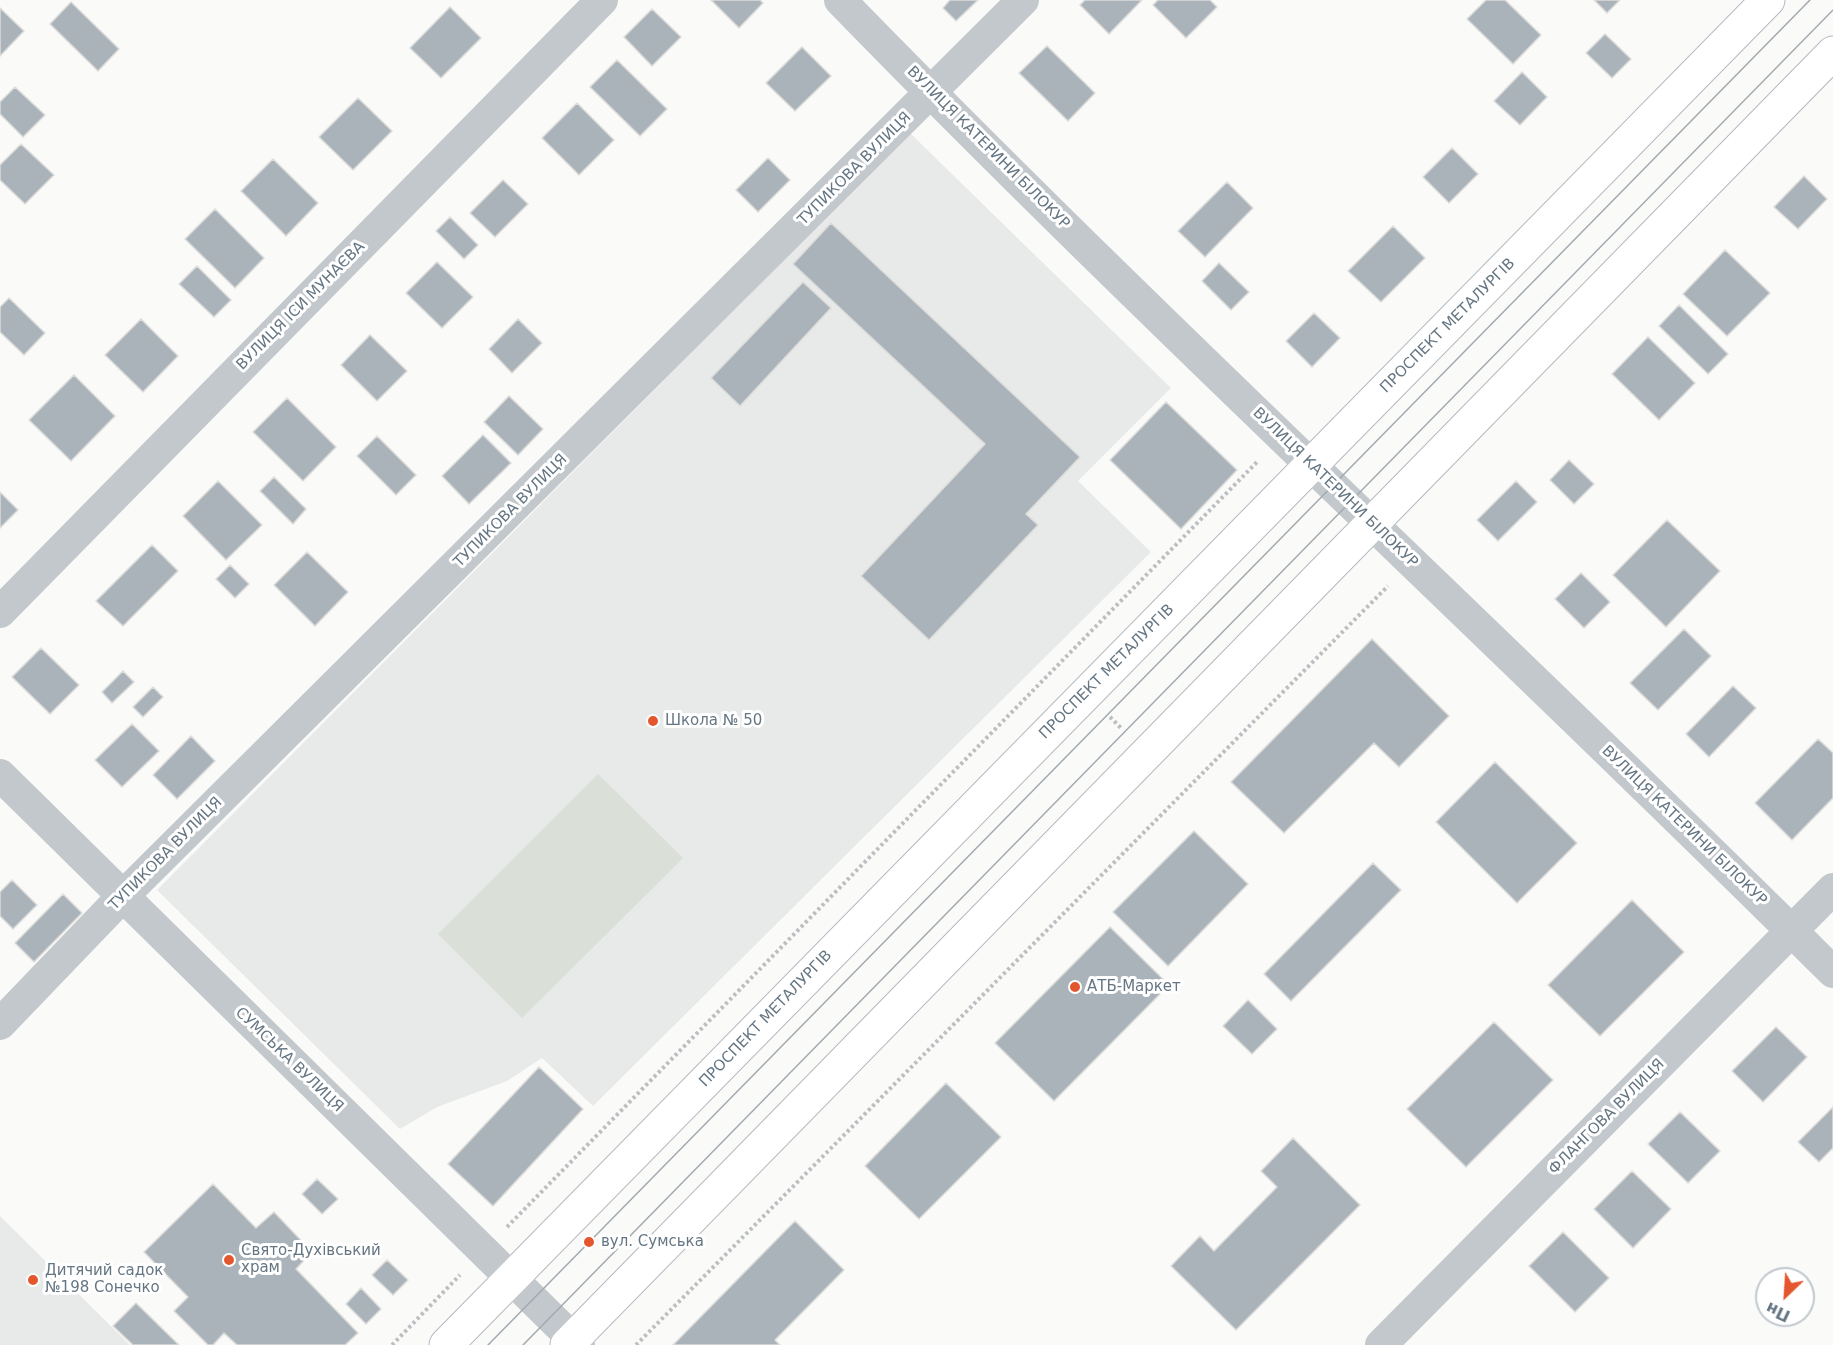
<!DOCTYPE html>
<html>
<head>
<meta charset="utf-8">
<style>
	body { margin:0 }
	#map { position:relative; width:1833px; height:1345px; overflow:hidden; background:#fafaf8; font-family:"DejaVu Sans",sans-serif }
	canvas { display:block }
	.north { position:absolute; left:1755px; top:1267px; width:60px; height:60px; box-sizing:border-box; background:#fff; border:2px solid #c1c8cd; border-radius:50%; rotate:205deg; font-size:16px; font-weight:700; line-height:24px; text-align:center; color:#657683 }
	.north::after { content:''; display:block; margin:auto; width:21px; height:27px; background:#e4572e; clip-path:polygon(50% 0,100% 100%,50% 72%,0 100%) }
</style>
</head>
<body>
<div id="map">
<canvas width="1833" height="1345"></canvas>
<div class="north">Пн</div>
</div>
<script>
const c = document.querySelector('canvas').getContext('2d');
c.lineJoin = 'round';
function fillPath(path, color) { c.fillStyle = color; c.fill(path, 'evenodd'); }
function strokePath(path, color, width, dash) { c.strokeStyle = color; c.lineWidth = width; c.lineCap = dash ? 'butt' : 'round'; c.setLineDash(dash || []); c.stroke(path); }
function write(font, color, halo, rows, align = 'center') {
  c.font = font + ' "DejaVu Sans",sans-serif'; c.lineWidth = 6; c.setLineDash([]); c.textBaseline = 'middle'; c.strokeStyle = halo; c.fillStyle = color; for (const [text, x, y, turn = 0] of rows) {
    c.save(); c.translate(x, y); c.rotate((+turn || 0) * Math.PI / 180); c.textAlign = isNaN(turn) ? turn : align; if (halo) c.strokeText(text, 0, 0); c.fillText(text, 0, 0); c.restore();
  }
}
const built = new Path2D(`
	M 910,133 L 1171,388 L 1078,481 L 1151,552 L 593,1106 L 542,1058 L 507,1081 L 437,1107 L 400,1129 L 157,890 Z
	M 0,1216 L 130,1345 L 0,1345 Z`);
const green = new Path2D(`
	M 598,774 L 683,858 L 522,1018 L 438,934 Z`);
const building = new Path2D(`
	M 711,0 L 760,0 L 763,3 L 739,28 Z
	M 950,0 L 978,0 L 956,21 L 943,8 Z
	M 1085,0 L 1142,0 L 1109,34 L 1080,5 Z
	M 1158,0 L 1210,0 L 1217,7 L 1186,38 L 1153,5 Z
	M 1486,0 L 1505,0 L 1541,35 L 1513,64 L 1467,19 Z
	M 1594,0 L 1620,0 L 1607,13 Z
	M 71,2 L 119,49 L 98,71 L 50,24 Z
	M 450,7 L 481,38 L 441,78 L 410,48 Z
	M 0,8 L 24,31 L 0,56 Z
	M 652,9 L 681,37 L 652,66 L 624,37 Z
	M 1605,34 L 1631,59 L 1612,78 L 1586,53 Z
	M 1047,46 L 1095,93 L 1068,121 L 1019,73 Z
	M 802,47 L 831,76 L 795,111 L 766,83 Z
	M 617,60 L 667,109 L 640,136 L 590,87 Z
	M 1522,72 L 1547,97 L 1520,125 L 1494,101 Z
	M 15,87 L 45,115 L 23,137 L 0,114 L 0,102 Z
	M 358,98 L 392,131 L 353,170 L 319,137 Z
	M 577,103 L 614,140 L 579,175 L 542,138 Z
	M 21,144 L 54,175 L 25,204 L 0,180 L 0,165 Z
	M 1452,148 L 1478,174 L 1449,203 L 1423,177 Z
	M 768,158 L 790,180 L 758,212 L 736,190 Z
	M 273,159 L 318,203 L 286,236 L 241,191 Z
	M 1804,176 L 1827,199 L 1798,229 L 1774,207 Z
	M 503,180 L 528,204 L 495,237 L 470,213 Z
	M 1227,182 L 1253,208 L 1205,257 L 1178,231 Z
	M 215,209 L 264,258 L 235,288 L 185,239 Z
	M 450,217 L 478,245 L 464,259 L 436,231 Z
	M 831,223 L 1080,457 L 1026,514 L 1038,525 L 929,640 L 861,576 L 985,444 L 793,264 Z
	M 1393,226 L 1425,258 L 1381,302 L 1348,271 Z
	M 1725,250 L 1770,293 L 1727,336 L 1683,294 Z
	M 437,262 L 473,297 L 442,328 L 406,293 Z
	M 1219,263 L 1249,292 L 1231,310 L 1202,281 Z
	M 197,266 L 231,300 L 214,317 L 179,284 Z
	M 803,282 L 831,308 L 740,406 L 711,378 Z
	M 9,298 L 45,333 L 24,355 L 0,332 L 0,307 Z
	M 1679,305 L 1728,354 L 1708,374 L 1659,326 Z
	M 1314,313 L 1340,338 L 1312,367 L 1286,341 Z
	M 141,319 L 178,356 L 143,392 L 105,355 Z
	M 518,319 L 542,343 L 512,373 L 489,349 Z
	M 370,335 L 407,371 L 377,401 L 341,365 Z
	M 1648,337 L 1695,383 L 1659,420 L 1612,374 Z
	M 74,375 L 115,416 L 71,461 L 29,420 Z
	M 509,396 L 543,429 L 518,455 L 484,422 Z
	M 287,398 L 336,447 L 303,481 L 253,432 Z
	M 1166,402 L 1237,470 L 1181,529 L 1110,460 Z
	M 483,435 L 511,463 L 469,504 L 442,476 Z
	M 377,436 L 416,475 L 396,495 L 357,456 Z
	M 1569,460 L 1594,484 L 1574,504 L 1550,480 Z
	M 274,477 L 306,509 L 293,524 L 260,491 Z
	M 218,481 L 262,525 L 226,560 L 183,516 Z
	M 1516,481 L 1537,502 L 1498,541 L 1477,520 Z
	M 0,492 L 18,510 L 0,528 Z
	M 1667,520 L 1720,571 L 1666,627 L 1613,575 Z
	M 152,545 L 178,571 L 123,626 L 96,601 Z
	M 307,552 L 348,592 L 315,626 L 274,585 Z
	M 230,565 L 249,584 L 235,598 L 216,579 Z
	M 1581,573 L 1610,602 L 1584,628 L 1555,599 Z
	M 1684,629 L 1711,656 L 1658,710 L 1630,683 Z
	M 1372,639 L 1449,716 L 1399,767 L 1374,743 L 1284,833 L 1231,782 Z
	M 41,648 L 79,685 L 50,714 L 12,677 Z
	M 123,671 L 134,682 L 112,703 L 102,692 Z
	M 1733,686 L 1756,708 L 1709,757 L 1686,734 Z
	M 153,687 L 163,697 L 143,717 L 133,707 Z
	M 132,724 L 159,751 L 122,787 L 95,760 Z
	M 191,736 L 215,761 L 177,799 L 153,775 Z
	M 1818,739 L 1833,753 L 1833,798 L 1792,840 L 1755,803 Z
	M 1495,762 L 1577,843 L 1517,903 L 1436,822 Z
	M 1194,831 L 1248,884 L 1168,966 L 1113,912 Z
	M 1373,863 L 1401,890 L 1291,1001 L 1264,974 Z
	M 12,880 L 37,905 L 13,929 L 0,916 L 0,892 Z
	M 63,894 L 82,913 L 34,962 L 15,943 Z
	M 1632,900 L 1684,952 L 1600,1036 L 1548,985 Z
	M 1110,927 L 1169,985 L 1054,1101 L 995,1043 Z
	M 1248,1000 L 1277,1029 L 1252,1054 L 1223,1026 Z
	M 1494,1022 L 1553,1080 L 1466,1167 L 1407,1109 Z
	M 1776,1027 L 1807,1057 L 1763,1102 L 1732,1071 Z
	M 539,1067 L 583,1109 L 493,1206 L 448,1164 Z
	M 946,1083 L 1001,1137 L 919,1219 L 865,1166 Z
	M 1833,1107 L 1833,1148 L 1819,1162 L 1798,1142 Z
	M 1680,1112 L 1720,1151 L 1688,1183 L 1648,1144 Z
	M 1293,1138 L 1360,1205 L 1236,1330 L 1171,1266 L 1200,1236 L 1214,1251 L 1277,1187 L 1261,1171 Z
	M 1632,1171 L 1671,1209 L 1633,1248 L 1594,1209 Z
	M 317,1179 L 338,1199 L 322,1214 L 302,1194 Z
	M 213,1184 L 256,1228 L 274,1212 L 312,1252 L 296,1269 L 358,1333 L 345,1345 L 237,1345 L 224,1333 L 213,1345 L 208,1345 L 174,1311 L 188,1297 L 144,1252 Z
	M 795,1221 L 844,1270 L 775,1340 L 780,1345 L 673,1345 Z
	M 1563,1232 L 1609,1278 L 1575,1312 L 1529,1266 Z
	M 387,1260 L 408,1280 L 393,1295 L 372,1275 Z
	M 361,1288 L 381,1309 L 366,1324 L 346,1304 Z
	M 136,1303 L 179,1345 L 133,1345 L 113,1326 Z`);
const path = new Path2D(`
	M 1110,717 L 1122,729
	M 507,1227 L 1258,461
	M 392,1345 L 460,1275
	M 636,1345 L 1388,586`);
const street = new Path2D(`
	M 840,0 C 1163,332 1505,645 1833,972
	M 0,612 L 602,0
	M 0,775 L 579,1345
	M 0,1024 L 122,897 L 1023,0
	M 1381,1345 L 1833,889`);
const secondary = new Path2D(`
	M 446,1345 L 1768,0
	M 567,1345 L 1833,53`);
const tram = new Path2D(`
	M 488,1345 L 1810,0
	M 523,1345 L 1833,10`);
const markers = [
	[653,721,6,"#e4572e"],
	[1075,987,6,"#e4572e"],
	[589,1242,6,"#e4572e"],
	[229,1260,6,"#e4572e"],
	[33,1280,6,"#e4572e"]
];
const streetNames = [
	["ВУЛИЦЯ КАТЕРИНИ БІЛОКУР",988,148,45],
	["ТУПИКОВА ВУЛИЦЯ",855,169,-45],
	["ВУЛИЦЯ ІСИ МУНАЄВА",301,306,-45],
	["ПРОСПЕКТ МЕТАЛУРГІВ",1448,326,-45],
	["ВУЛИЦЯ КАТЕРИНИ БІЛОКУР",1335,488,44],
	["ТУПИКОВА ВУЛИЦЯ",511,511,-45],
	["ПРОСПЕКТ МЕТАЛУРГІВ",1107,672,-45],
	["ВУЛИЦЯ КАТЕРИНИ БІЛОКУР",1684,826,44],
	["ТУПИКОВА ВУЛИЦЯ",166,854,-45],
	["ПРОСПЕКТ МЕТАЛУРГІВ",766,1019,-46],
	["СУМСЬКА ВУЛИЦЯ",289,1060,44],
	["ФЛАНГОВА ВУЛИЦЯ",1607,1117,-45]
];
const poiNames = [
	["Школа № 50",665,721],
	["АТБ-Маркет",1087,987],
	["вул. Сумська",601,1242],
	["Свято-Духівський",241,1251],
	["храм",241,1268],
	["Дитячий садок",45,1271],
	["№198 Сонечко",45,1288]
];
fillPath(built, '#e8e9e9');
fillPath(green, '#dadfd7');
fillPath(building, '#aab3b9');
strokePath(building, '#dcdcda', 1.5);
strokePath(secondary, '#b3babf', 35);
strokePath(path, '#bbbfc2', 4, [3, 3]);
strokePath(street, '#c3c8cc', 32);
strokePath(secondary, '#fff', 33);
strokePath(tram, '#a2aab0', 1.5);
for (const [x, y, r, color] of markers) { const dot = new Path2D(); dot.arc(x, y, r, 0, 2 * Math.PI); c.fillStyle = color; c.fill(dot); strokePath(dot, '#fff', 2); }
write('15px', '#657683', '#fff', streetNames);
write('15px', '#657683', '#fff', poiNames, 'left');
</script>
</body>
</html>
